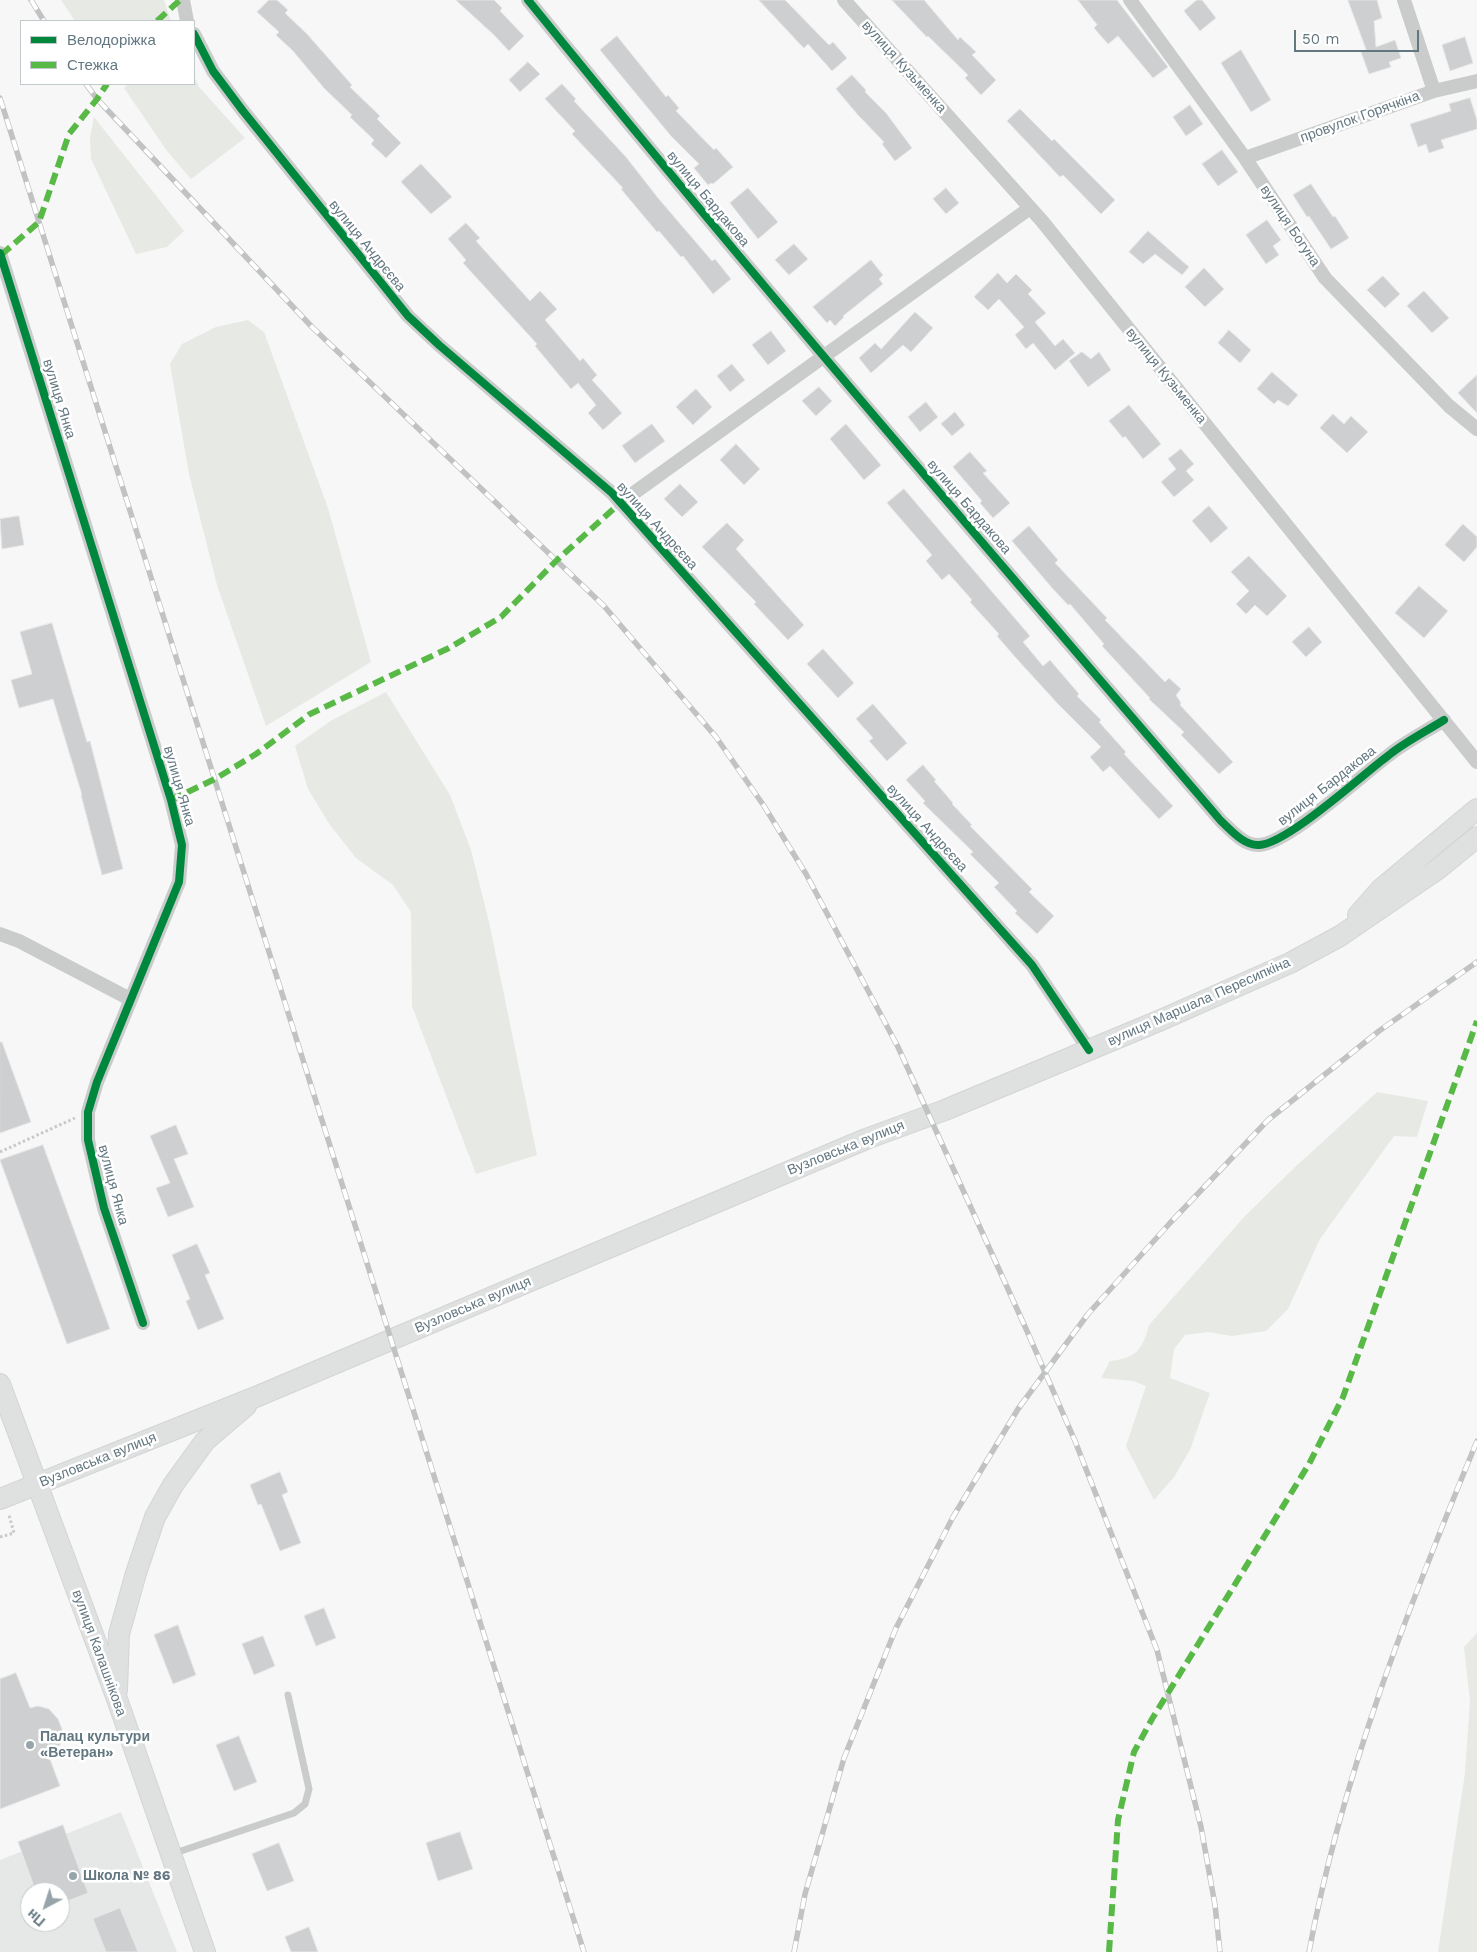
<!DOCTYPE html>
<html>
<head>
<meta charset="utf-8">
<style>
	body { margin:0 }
	#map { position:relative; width:1477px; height:1952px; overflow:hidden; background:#f7f7f7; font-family:"Work Sans",sans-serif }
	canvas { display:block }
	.legend { position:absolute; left:20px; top:20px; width:175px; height:65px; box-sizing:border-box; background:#fff; border:1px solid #c1c9cd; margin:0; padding:6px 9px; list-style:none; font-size:15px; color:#637781 }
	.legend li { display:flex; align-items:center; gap:10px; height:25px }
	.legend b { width:25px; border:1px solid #c1c9cd }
	.north { position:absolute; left:20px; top:1882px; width:50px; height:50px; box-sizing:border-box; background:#fff; border:1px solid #c1c9cd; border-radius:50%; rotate:220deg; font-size:14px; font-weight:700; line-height:20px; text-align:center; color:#637781 }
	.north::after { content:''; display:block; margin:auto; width:18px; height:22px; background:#97a4aa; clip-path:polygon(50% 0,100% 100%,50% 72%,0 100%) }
	.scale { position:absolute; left:1294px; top:30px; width:125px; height:22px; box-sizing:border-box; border:2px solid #637781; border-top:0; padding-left:6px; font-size:15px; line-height:18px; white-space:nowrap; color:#637781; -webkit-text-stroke:4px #fff; paint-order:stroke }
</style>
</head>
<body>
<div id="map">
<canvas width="1477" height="1952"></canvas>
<ul class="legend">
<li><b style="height:6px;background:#00873e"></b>Велодоріжка</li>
<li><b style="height:6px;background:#58b947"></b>Стежка</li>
</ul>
<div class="north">Пн</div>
<div class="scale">50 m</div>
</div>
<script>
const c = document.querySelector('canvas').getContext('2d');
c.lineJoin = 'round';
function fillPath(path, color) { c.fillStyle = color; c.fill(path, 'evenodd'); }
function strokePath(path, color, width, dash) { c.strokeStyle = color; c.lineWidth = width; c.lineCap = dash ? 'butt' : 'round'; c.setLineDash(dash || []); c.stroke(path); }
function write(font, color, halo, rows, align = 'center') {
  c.font = font + ' "Work Sans",sans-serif'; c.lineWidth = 5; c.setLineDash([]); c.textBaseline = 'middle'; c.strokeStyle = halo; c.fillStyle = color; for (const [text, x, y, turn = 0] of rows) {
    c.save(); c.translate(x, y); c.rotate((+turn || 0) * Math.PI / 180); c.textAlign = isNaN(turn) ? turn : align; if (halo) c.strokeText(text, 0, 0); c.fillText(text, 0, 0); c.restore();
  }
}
const built = new Path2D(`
	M 121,1812 L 177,1952 L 0,1952 L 0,1860 ZM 30,1892 L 60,1892 L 60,1922 L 30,1922 Z`);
const green = new Path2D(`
	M 61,0 L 164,0 L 171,21 L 75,21 Z
	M 194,76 L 199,87 L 245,138 L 191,179 L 167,151 L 124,88 L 128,84 L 194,84 Z
	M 94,117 L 184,231 L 167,247 L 136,254 L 91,159 L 90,137 Z
	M 248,320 L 264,332 L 328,508 L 371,662 L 266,726 L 217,585 L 189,474 L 170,364 L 182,344 L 216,327 Z
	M 386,692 L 450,795 L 471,850 L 489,922 L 537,1155 L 476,1174 L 412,1006 L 411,912 L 393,885 L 356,858 L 330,825 L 308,789 L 295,746 L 332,720 Z
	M 1377,1092 L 1428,1101 L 1417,1137 L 1394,1136 L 1320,1239 L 1288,1309 L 1266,1331 L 1232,1336 L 1208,1332 L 1185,1335 L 1174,1349 L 1170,1378 L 1210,1393 L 1190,1450 L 1174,1477 L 1154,1500 L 1126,1446 L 1146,1386 L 1133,1381 L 1101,1378 L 1110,1361 C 1136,1358 1142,1351 1149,1325 L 1245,1216 L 1294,1168 Z
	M 1477,1633 L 1477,1952 L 1438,1952 L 1465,1773 L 1470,1701 L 1464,1647 Z`);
const building = new Path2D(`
	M 269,0 L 277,0 L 288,10 L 285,13 L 307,34 L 352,85 L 350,87 L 380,116 L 377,119 L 401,143 L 386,158 L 371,144 L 374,140 L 350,117 L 352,115 L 324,88 L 293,51 L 276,35 L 279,32 L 257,12 Z
	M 456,0 L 494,0 L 502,8 L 500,11 L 524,36 L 509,51 L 494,35 Z
	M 759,0 L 785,0 L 829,45 L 833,42 L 847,58 L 832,71 L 808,44 L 804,48 Z
	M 892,0 L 924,0 L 958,40 L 960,37 L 976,52 L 972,55 L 996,80 L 981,95 L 965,78 L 968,75 L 928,36 L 927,37 Z
	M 1078,0 L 1117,0 L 1168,67 L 1153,78 L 1118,36 L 1108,44 L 1094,28 L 1097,25 Z
	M 1197,0 L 1202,0 L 1216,18 L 1200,31 L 1184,11 Z
	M 1348,0 L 1377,0 L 1382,18 L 1374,21 L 1376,47 L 1395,40 L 1401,58 L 1389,62 L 1391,67 L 1369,74 L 1361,52 L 1366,50 Z
	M 617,36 L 666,97 L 668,95 L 679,108 L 676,111 L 714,150 L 716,148 L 733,167 L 713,184 L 711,183 L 708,185 L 694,168 L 699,164 L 671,136 L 600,50 Z
	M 1465,37 L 1473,63 L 1450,71 L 1442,45 Z
	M 1241,50 L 1271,100 L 1251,112 L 1221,63 Z
	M 528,62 L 540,74 L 520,92 L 509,80 Z
	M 852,75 L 866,90 L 865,92 L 886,113 L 912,148 L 895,161 L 882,144 L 884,142 L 858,115 L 836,89 Z
	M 562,84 L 576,99 L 574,101 L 626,157 L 658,198 L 712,261 L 715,259 L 731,279 L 713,294 L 683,256 L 681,257 L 659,231 L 657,232 L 621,189 L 623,188 L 572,134 L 575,131 L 545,99 Z
	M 1470,98 L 1477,120 L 1477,129 L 1441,140 L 1444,148 L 1429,153 L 1426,144 L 1418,147 L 1410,124 L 1451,111 L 1449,104 Z
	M 1190,105 L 1203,124 L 1186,136 L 1173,117 Z
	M 1020,109 L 1052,141 L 1054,139 L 1115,200 L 1101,214 L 1063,175 L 1060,177 L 1007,121 Z
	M 1222,150 L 1238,172 L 1218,186 L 1202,164 Z
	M 421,164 L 452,197 L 431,214 L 401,182 Z
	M 1311,184 L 1333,217 L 1335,216 L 1349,238 L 1331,249 L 1309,216 L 1307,217 L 1293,195 Z
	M 748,188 L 778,222 L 758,239 L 730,203 Z
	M 946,188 L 959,203 L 946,214 L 933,199 Z
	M 1267,220 L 1281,240 L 1273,246 L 1279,255 L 1266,264 L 1246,235 Z
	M 466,223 L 480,238 L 476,241 L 530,301 L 540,291 L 557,309 L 545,320 L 580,361 L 583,358 L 597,375 L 592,380 L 622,413 L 603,430 L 588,413 L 596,405 L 578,383 L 571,389 L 535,346 L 537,344 L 463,263 L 466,260 L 448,239 Z
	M 1148,231 L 1189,267 L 1182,275 L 1155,254 L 1143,264 L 1129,252 Z
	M 794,244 L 808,259 L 789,275 L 775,260 Z
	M 871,260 L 883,275 L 879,279 L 883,284 L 843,316 L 844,317 L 835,326 L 830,320 L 827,323 L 813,307 Z
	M 1204,268 L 1224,289 L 1205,307 L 1185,287 Z
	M 998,273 L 1007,283 L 1016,274 L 1032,290 L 1028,294 L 1046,313 L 1035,322 L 1055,346 L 1063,339 L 1075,353 L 1055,370 L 1033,343 L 1026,349 L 1015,335 L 1024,327 L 999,299 L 988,310 L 974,297 Z
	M 1383,276 L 1400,294 L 1385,308 L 1367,290 Z
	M 1424,291 L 1449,318 L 1432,333 L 1407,306 Z
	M 915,312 L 933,328 L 911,352 L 903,345 L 871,373 L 859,358 L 875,343 L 881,349 Z
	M 1229,330 L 1251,350 L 1240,363 L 1218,343 Z
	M 771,331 L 786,351 L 768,365 L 752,345 Z
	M 1082,352 L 1091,359 L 1099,352 L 1111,370 L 1088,387 L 1069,361 Z
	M 732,364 L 745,380 L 730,392 L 717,376 Z
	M 1272,372 L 1298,395 L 1288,406 L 1278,400 L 1274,404 L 1257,389 Z
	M 1477,375 L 1477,413 L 1458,393 Z
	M 819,387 L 832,401 L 816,416 L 802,401 Z
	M 696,389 L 712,407 L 693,425 L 676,407 Z
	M 926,402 L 938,417 L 920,432 L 908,417 Z
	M 1129,405 L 1161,444 L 1143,459 L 1125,436 L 1123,438 L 1109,421 Z
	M 955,412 L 965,425 L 952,436 L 941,424 Z
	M 1333,414 L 1344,424 L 1351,416 L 1368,432 L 1347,453 L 1320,428 Z
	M 652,424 L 665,441 L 635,463 L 622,446 Z
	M 846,424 L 881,465 L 864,480 L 830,439 Z
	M 736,444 L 760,469 L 744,485 L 720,460 Z
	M 1181,449 L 1194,464 L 1186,471 L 1194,480 L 1174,497 L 1161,482 L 1176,469 L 1168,459 Z
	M 970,452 L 987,471 L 983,473 L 1010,503 L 993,518 L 980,503 L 982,501 L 953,467 Z
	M 680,484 L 698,502 L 682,517 L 664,499 Z
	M 904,489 L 1030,636 L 1023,642 L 1043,666 L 1050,660 L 1079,694 L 1077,696 L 1101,720 L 1099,722 L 1126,752 L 1124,754 L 1173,806 L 1159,819 L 1110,766 L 1103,772 L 1090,757 L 1101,747 L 1058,704 L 1016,658 L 997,636 L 999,634 L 970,602 L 972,600 L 949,574 L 942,580 L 926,561 L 932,555 L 887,503 Z
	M 1209,506 L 1228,528 L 1211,543 L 1192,521 Z
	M 19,516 L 24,545 L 2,549 L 0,519 Z
	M 727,523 L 744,540 L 736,549 L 804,625 L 788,640 L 754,604 L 756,602 L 702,547 Z
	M 1463,524 L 1477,537 L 1477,547 L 1464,562 L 1445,545 Z
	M 1029,526 L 1058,560 L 1055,563 L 1107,618 L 1105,620 L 1165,682 L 1169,678 L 1181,689 L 1176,695 L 1181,703 L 1180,705 L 1233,762 L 1219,774 L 1181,735 L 1184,732 L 1149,699 L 1150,698 L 1102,646 L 1104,644 L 1070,604 L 1068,605 L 1053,589 L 1012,541 Z
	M 1249,556 L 1287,596 L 1267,616 L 1255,605 L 1246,614 L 1236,604 L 1249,591 L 1231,572 Z
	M 1419,586 L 1448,611 L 1424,638 L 1395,613 Z
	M 52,623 L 87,742 L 90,741 L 123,869 L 102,875 L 81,795 L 82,795 L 53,699 L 19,708 L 11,680 L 32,674 L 20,632 Z
	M 1309,627 L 1322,642 L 1306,657 L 1292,642 Z
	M 823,649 L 854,683 L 838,698 L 807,664 Z
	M 873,704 L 907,743 L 887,761 L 869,741 L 873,738 L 856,719 Z
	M 923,765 L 936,780 L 934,781 L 953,803 L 952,804 L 972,825 L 970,826 L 1032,889 L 1029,892 L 1054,916 L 1037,934 L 1015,913 L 1017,911 L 994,887 L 999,883 L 970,854 L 973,852 L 923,803 L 925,801 L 906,780 Z
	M 0,1042 L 2,1042 L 31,1122 L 0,1133 Z
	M 176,1125 L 188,1154 L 174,1159 L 194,1207 L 168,1217 L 156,1188 L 170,1183 L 150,1136 Z
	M 43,1145 L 110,1329 L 67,1344 L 0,1160 Z
	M 197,1244 L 210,1273 L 205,1275 L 224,1319 L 198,1330 L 186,1301 L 190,1299 L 172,1255 Z
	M 280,1472 L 288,1492 L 282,1495 L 301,1543 L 280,1551 L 261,1504 L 258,1505 L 250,1485 Z
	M 324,1608 L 336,1638 L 316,1646 L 304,1616 Z
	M 178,1625 L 196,1675 L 173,1684 L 154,1635 Z
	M 263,1636 L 275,1666 L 254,1675 L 242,1644 Z
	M 16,1673 L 30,1708 L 38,1706 L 49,1709 L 58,1719 L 62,1729 L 63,1741 L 56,1749 L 48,1754 L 60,1786 L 0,1809 L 0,1679 Z
	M 239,1736 L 257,1782 L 234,1791 L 216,1745 Z
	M 63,1825 L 88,1893 L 60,1904 L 60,1892 L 36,1892 L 18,1842 Z
	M 460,1832 L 473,1869 L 438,1881 L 426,1843 Z
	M 279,1843 L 294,1881 L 267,1891 L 252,1854 Z
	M 120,1908 L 138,1952 L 106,1952 L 93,1919 Z
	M 309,1927 L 318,1952 L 291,1952 L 285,1937 Z`);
const path = new Path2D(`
	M 0,1152 L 75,1118
	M 0,1537 L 14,1533 L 9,1515`);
const lane = new Path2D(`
	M 172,1854 L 294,1813 L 305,1804 L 309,1789 L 288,1695`);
const street = new Path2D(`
	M 183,0 L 187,21
	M 528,0 C 753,278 988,549 1221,821 C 1231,830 1244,846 1259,845 C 1287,844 1362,775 1389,755 C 1405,742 1425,732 1444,720
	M 844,0 L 1042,221 L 1477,762
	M 1130,0 L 1245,158 L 1325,278 L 1449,406 L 1477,429
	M 1404,0 L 1434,91
	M 194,34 L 213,71 L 243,111 L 408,316 L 439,345 L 612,493 L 1032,965 L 1089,1050
	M 1245,158 L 1434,91 L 1477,81
	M 0,253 L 171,800 L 182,845 L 179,882 L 97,1082 L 88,1112 L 88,1140 L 104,1208 L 143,1323
	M 620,503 L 1030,208
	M 0,934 L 19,941 L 130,999`);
const secondary = new Path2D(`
	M 1358,915 L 1381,889 L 1477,809
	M 0,1384 L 117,1699 L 205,1952
	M 0,1499 L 258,1396 L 866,1139 L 945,1110 L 1161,1020 L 1290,963 L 1340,936 L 1438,869 L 1477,837
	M 117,1690 L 119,1634 L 136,1573 L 155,1517 L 173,1485 L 205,1441 L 246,1406`);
const rail = new Path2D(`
	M 31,0 L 44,21
	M 86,84 L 97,99 L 312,327 L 604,606 L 716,737 L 764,806 L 806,874 L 898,1047 L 1027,1331 L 1075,1441 L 1157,1650 L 1201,1827 L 1215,1905 L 1220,1952
	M 0,98 L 584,1952
	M 794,1952 L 805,1894 L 844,1758 L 896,1628 L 953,1517 L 1018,1409 L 1088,1314 L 1170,1223 L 1268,1120 L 1379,1031 L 1477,962
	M 1309,1952 C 1342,1775 1409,1606 1477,1441`);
const quiet = new Path2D(`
	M 157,21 L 180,0
	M 1,255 L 39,222 L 69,134 L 97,99 L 107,84
	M 171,800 L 215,779 L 256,754 L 310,714 L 449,648 L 501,617 L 557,560 L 620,503
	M 1109,1952 L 1118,1820 L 1134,1752 L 1152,1719 L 1309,1464 L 1343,1397 L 1477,1021`);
const cycleway = new Path2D(`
	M 528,0 C 753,278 988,549 1221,821 C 1231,830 1244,846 1259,845 C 1287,844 1362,775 1389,755 C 1405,742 1425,732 1444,720
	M 194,34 L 213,71 L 243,111 L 408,316 L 439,345 L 612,493 L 1032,965 L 1089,1050
	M 0,253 L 171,800 L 182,845 L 179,882 L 97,1082 L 88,1112 L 88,1140 L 104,1208 L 143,1323`);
const markers = [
	[30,1745,5,"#97a4aa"],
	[73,1876,5,"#97a4aa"]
];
const streetNames = [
	["вулиця Кузьменка",904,67,48],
	["провулок Горячкіна",1360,117,-20],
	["вулиця Бардакова",708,199,50],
	["вулиця Богуна",1290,226,56],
	["вулиця Андрєєва",367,246,51],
	["вулиця Кузьменка",1166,376,51],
	["вулиця Янка",59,399,73],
	["вулиця Бардакова",969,507,49],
	["вулиця Андрєєва",657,526,48],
	["вулиця Янка",179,786,74],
	["вулиця Бардакова",1327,786,-38],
	["вулиця Андрєєва",927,828,48],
	["вулиця Маршала Пересипкіна",1199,1002,-24],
	["Вузловська вулиця",846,1148,-22],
	["вулиця Янка",113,1185,75],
	["Вузловська вулиця",473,1305,-23],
	["Вузловська вулиця",98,1460,-22],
	["вулиця Калашнікова",99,1653,70]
];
const poiNames = [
	["Палац культури",40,1737],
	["«Ветеран»",40,1753],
	["Школа № 86",83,1876]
];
fillPath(built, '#e6e8e7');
fillPath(green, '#e6e9e4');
fillPath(building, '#cdcfd0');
strokePath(building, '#e6e6e6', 1);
strokePath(secondary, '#d3d4d5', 22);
strokePath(path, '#c8c9ca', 3, [2.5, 2.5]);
strokePath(lane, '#cacccc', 7);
strokePath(street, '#cacccc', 14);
strokePath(secondary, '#dfe0e0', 20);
strokePath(rail, '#c1c2c3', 5.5);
strokePath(rail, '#fff', 4, [11]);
strokePath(quiet, '#58b947', 6, [12, 6]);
strokePath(cycleway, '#00873e', 8);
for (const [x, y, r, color] of markers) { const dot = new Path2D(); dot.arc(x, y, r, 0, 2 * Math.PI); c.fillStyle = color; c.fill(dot); strokePath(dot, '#fff', 2); }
write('14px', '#637781', '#fff', streetNames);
write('bold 14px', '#637781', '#fff', poiNames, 'left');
</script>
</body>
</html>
